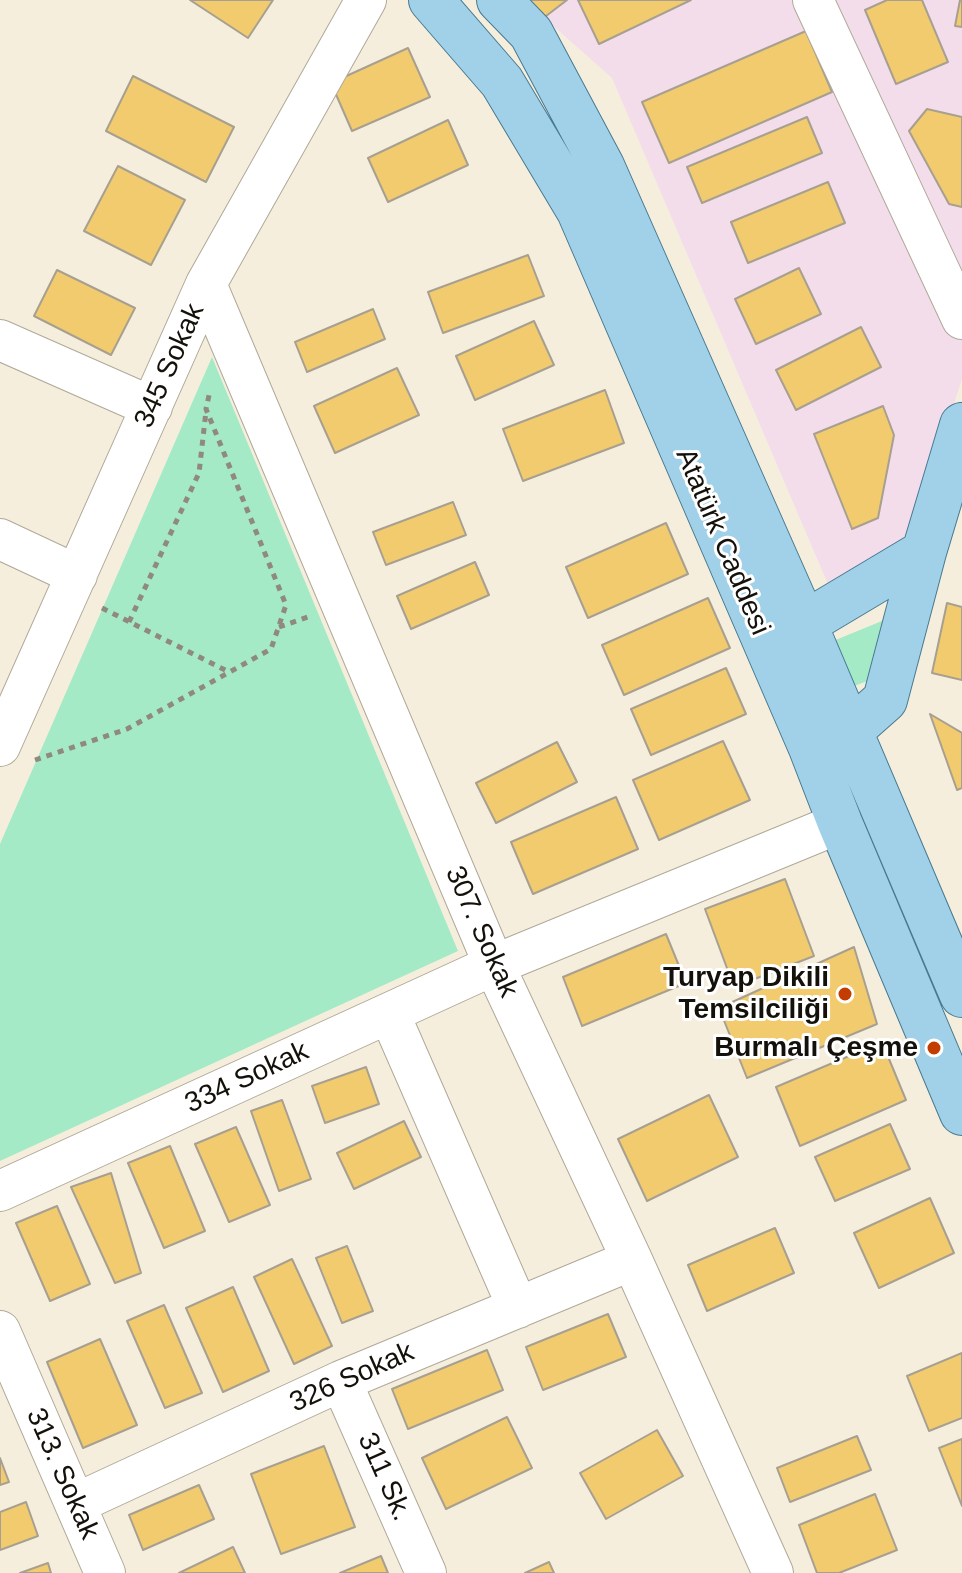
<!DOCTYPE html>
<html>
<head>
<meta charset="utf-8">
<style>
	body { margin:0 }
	canvas { display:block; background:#f6eedd }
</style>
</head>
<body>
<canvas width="962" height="1573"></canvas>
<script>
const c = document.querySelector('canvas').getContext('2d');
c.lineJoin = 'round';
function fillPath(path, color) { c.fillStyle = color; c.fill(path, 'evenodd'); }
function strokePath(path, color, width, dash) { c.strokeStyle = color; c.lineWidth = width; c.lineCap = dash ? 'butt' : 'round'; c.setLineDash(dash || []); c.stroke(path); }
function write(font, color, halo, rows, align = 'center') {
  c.font = font + ' Arial,sans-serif'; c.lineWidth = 6; c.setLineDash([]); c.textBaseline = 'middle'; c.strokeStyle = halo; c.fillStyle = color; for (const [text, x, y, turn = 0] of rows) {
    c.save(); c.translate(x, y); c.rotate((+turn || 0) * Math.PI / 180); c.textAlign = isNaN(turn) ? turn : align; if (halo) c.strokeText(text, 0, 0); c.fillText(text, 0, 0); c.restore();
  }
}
const industrial = new Path2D(`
	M 524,0 L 962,0 L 962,379 L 913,531 L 830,589 L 612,78 Z`);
const green = new Path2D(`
	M 212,357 L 458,951 L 0,1161 L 0,844 Z
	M 899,614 L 875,678 L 852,687 L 833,641 Z`);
const building = new Path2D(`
	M 190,0 L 273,0 L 248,38 Z
	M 525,0 L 567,0 L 533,26 Z
	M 578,0 L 691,0 L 599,44 Z
	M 887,0 L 922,0 L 948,62 L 896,84 L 865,10 Z
	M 960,0 L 962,0 L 962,27 L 955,26 Z
	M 806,31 L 832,92 L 669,163 L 642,102 Z
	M 408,48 L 430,97 L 352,131 L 331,83 Z
	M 133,76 L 234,127 L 206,182 L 106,131 Z
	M 927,109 L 962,117 L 962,207 L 949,204 L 909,131 Z
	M 807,117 L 822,153 L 702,203 L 687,167 Z
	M 448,120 L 468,165 L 388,202 L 368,158 Z
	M 118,166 L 185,200 L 151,265 L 84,231 Z
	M 828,182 L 845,223 L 748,263 L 731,222 Z
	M 528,255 L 544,296 L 443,333 L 428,292 Z
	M 799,268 L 821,314 L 756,344 L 735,299 Z
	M 57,270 L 135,308 L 111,355 L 34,316 Z
	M 373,309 L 385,339 L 307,372 L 295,342 Z
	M 534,321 L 554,365 L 475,400 L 456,356 Z
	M 861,327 L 881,367 L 796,410 L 776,370 Z
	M 397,368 L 419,415 L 335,453 L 314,406 Z
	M 605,390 L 624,443 L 523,481 L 503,429 Z
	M 883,406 L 894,435 L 878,518 L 852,529 L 814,434 Z
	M 453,502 L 466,535 L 386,565 L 373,532 Z
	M 666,523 L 688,574 L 588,618 L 566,567 Z
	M 475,562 L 489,595 L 411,629 L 397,596 Z
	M 708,598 L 730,648 L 624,695 L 602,645 Z
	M 947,603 L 962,607 L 962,680 L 932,673 Z
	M 726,668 L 746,714 L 651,755 L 631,709 Z
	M 930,714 L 962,733 L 962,788 L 957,790 Z
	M 723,741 L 750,800 L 659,840 L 633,780 Z
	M 557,742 L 577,782 L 496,823 L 476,783 Z
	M 616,797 L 638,849 L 533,894 L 511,842 Z
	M 785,879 L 814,956 L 734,987 L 705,909 Z
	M 666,934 L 686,983 L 582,1026 L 563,977 Z
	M 854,947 L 877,1024 L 747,1078 L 719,1008 Z
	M 882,1042 L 906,1100 L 800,1146 L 776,1087 Z
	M 366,1067 L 379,1104 L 325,1123 L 312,1086 Z
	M 709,1095 L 738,1157 L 647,1201 L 618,1139 Z
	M 282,1100 L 311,1179 L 279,1191 L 251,1111 Z
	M 404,1121 L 421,1157 L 354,1189 L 337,1153 Z
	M 890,1124 L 910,1169 L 835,1201 L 815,1157 Z
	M 236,1127 L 270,1205 L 229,1222 L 195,1144 Z
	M 170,1146 L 205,1231 L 164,1248 L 128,1163 Z
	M 111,1173 L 141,1273 L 115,1283 L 71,1187 Z
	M 930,1198 L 954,1253 L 879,1288 L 854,1233 Z
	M 57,1206 L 90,1284 L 50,1301 L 16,1223 Z
	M 775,1228 L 794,1273 L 707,1311 L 688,1265 Z
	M 347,1246 L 373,1311 L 342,1323 L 316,1258 Z
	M 292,1259 L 332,1346 L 294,1364 L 254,1277 Z
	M 233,1287 L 269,1371 L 223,1392 L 186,1308 Z
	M 164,1305 L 202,1393 L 165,1408 L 127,1321 Z
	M 608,1314 L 626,1357 L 543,1390 L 526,1347 Z
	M 100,1339 L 137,1425 L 83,1448 L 47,1362 Z
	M 487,1350 L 503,1390 L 408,1429 L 392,1389 Z
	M 962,1353 L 962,1418 L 929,1431 L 907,1376 Z
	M 507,1417 L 532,1468 L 446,1509 L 422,1458 Z
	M 657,1430 L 683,1476 L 606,1519 L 580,1473 Z
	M 857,1436 L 871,1470 L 790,1502 L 777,1468 Z
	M 962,1439 L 962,1506 L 939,1448 Z
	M 324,1446 L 355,1527 L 281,1554 L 251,1474 Z
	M 0,1458 L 9,1482 L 0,1485 Z
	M 199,1485 L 214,1519 L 143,1550 L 129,1515 Z
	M 875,1494 L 897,1550 L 839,1573 L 817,1573 L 799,1525 Z
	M 26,1502 L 38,1536 L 0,1550 L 0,1512 Z
	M 233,1547 L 245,1573 L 179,1573 Z
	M 381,1556 L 388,1573 L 340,1573 Z
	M 549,1562 L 554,1573 L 525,1573 Z
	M 48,1563 L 51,1573 L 20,1573 Z`);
const path = new Path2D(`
	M 102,608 L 229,672
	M 129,622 L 199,473 L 206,411
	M 279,627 L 308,617
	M 35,760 L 127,729 L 271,649 L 286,605 L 206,409 L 210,391`);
const minor = new Path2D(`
	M 813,0 L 962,319
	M 206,284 L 494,965 L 632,1260 L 773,1573
	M 0,340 L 152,407
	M 0,539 L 77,575
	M 0,746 L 206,284 L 366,0
	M 389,1013 L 518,1308
	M 0,1191 L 494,965 L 840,823
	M 0,1331 L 105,1573
	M 341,1381 L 426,1573
	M 75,1504 L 341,1381 L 632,1260`);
const major = new Path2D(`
	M 431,0 L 502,82 L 579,211 L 811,748 L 840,823 L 962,1113
	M 499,0 L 531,33 L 602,166 L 805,625 L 962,995
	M 780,638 L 924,552
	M 824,742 L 850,731 L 885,700 L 924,552 L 962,425`);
const markers = [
	[845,994,8,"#c33d00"],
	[934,1048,8,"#c33d00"]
];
const streetNames = [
	["345 Sokak",170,366,-66],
	["Atatürk Caddesi",722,542,67],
	["307. Sokak",481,932,66],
	["334 Sokak",247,1078,-25],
	["326 Sokak",352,1378,-24],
	["313. Sokak",62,1474,66],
	["311 Sk.",384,1477,66]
];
const poiNames = [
	["Turyap Dikili",829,978],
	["Temsilciliği",829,1010],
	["Burmalı Çeşme",918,1048]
];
fillPath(industrial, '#f3ddeb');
fillPath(green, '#a5eac6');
fillPath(building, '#f3cb6f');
strokePath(building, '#a7a090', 2);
strokePath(minor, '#b0a999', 42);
strokePath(major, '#477a90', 46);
strokePath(path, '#908a7e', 5, [6, 6]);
strokePath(minor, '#fff', 40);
strokePath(major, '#a1d1e8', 44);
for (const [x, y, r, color] of markers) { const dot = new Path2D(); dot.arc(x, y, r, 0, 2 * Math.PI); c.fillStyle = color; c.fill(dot); strokePath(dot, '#fff', 3); }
write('28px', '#14110b', '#fff', streetNames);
write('bold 28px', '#14110b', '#fff', poiNames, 'right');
</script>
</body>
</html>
